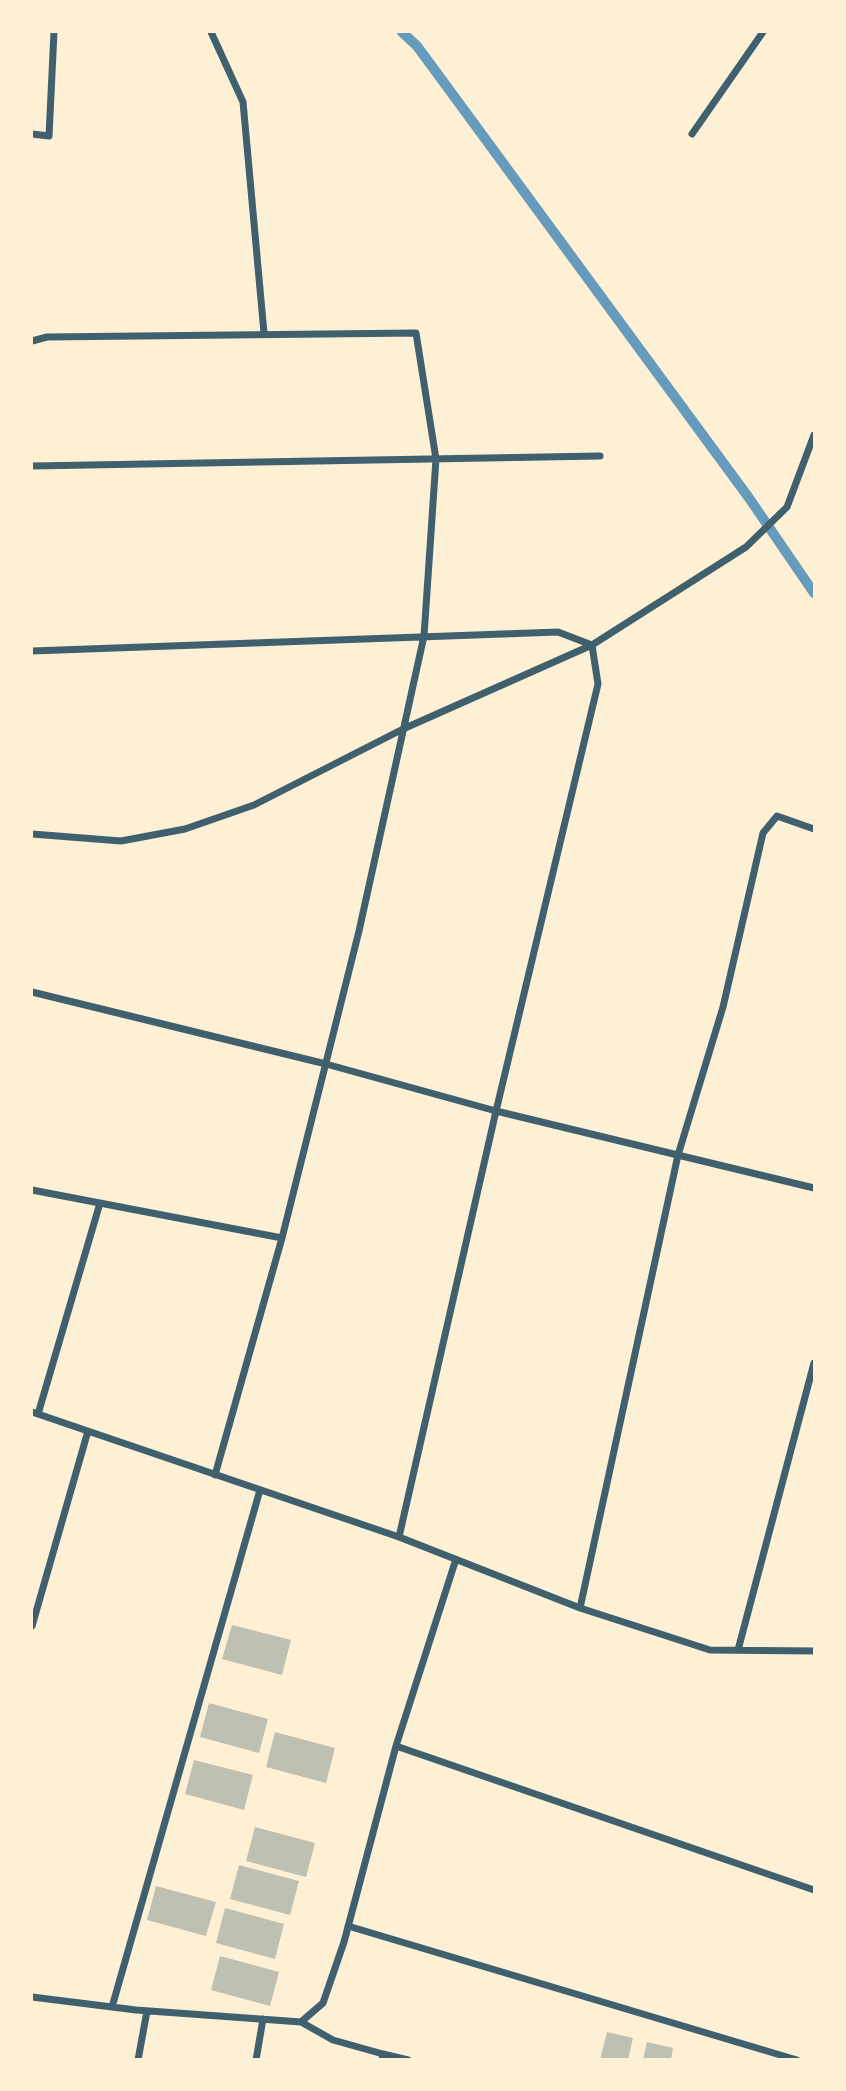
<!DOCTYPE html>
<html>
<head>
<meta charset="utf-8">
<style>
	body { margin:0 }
	#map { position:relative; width:846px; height:2091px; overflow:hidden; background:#fdf0d5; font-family:Mulish,sans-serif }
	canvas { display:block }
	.frame { position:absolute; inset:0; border:33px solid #fdf0d5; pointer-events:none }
</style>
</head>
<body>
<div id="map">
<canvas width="846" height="2091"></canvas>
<div class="frame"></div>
</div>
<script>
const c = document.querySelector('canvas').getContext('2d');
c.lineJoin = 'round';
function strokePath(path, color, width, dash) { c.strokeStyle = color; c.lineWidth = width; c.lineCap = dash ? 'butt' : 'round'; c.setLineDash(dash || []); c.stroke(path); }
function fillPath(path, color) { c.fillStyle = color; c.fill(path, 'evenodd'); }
const stream = new Path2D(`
	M 402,32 L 417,46 L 749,498 L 814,593`);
const building = new Path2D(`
	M 232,1625 L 291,1640 L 282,1675 L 222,1659 Z
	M 209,1703 L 268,1719 L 259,1753 L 200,1737 Z
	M 275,1732 L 335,1748 L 326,1783 L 266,1767 Z
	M 194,1760 L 253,1775 L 244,1810 L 185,1794 Z
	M 255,1827 L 315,1843 L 306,1877 L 246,1861 Z
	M 239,1865 L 299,1881 L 290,1915 L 230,1899 Z
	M 156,1886 L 216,1902 L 206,1936 L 147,1920 Z
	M 225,1908 L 284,1924 L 275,1959 L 216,1943 Z
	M 220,1956 L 279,1972 L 270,2006 L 211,1990 Z
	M 607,2032 L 633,2038 L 628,2060 L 600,2060 Z
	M 647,2042 L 673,2048 L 671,2060 L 643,2060 Z`);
const minor = new Path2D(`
	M 211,32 L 243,102 L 264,333
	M 32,134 L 49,136 L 54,32
	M 692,134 L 763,32
	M 32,341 L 47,337 L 416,333 L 436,459 L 424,636 L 359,931 L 282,1238 L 32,1190
	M 32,466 L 600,456
	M 32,651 L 558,632 L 592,645 L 598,684 L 496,1111 L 399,1537
	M 32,834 L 121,841 L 185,829 L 254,805 L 403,729 L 592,645 L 746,547 L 787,507 L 814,435
	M 32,992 L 326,1064 L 496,1111 L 814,1188
	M 32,1412 L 399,1537 L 580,1608 L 710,1650 L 814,1651
	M 38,1414 L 100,1203
	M 215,1475 L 282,1238
	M 580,1608 L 678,1155 L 723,1007 L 763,833 L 777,816 L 814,829
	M 32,1626 L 88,1431
	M 738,1650 L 814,1363
	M 396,1746 L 814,1890
	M 348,1926 L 797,2060
	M 32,1997 L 136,2010 L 301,2022 L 323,2003 L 344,1942 L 396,1746 L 456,1559
	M 112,2007 L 260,1490
	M 301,2022 L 333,2040 L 383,2054 L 382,2060
	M 383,2054 L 408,2060
	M 138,2060 L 147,2011
	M 256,2060 L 263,2019`);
strokePath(stream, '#669bbc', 10);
fillPath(building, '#bec0b2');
strokePath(minor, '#3f606c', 7);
</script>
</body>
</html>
